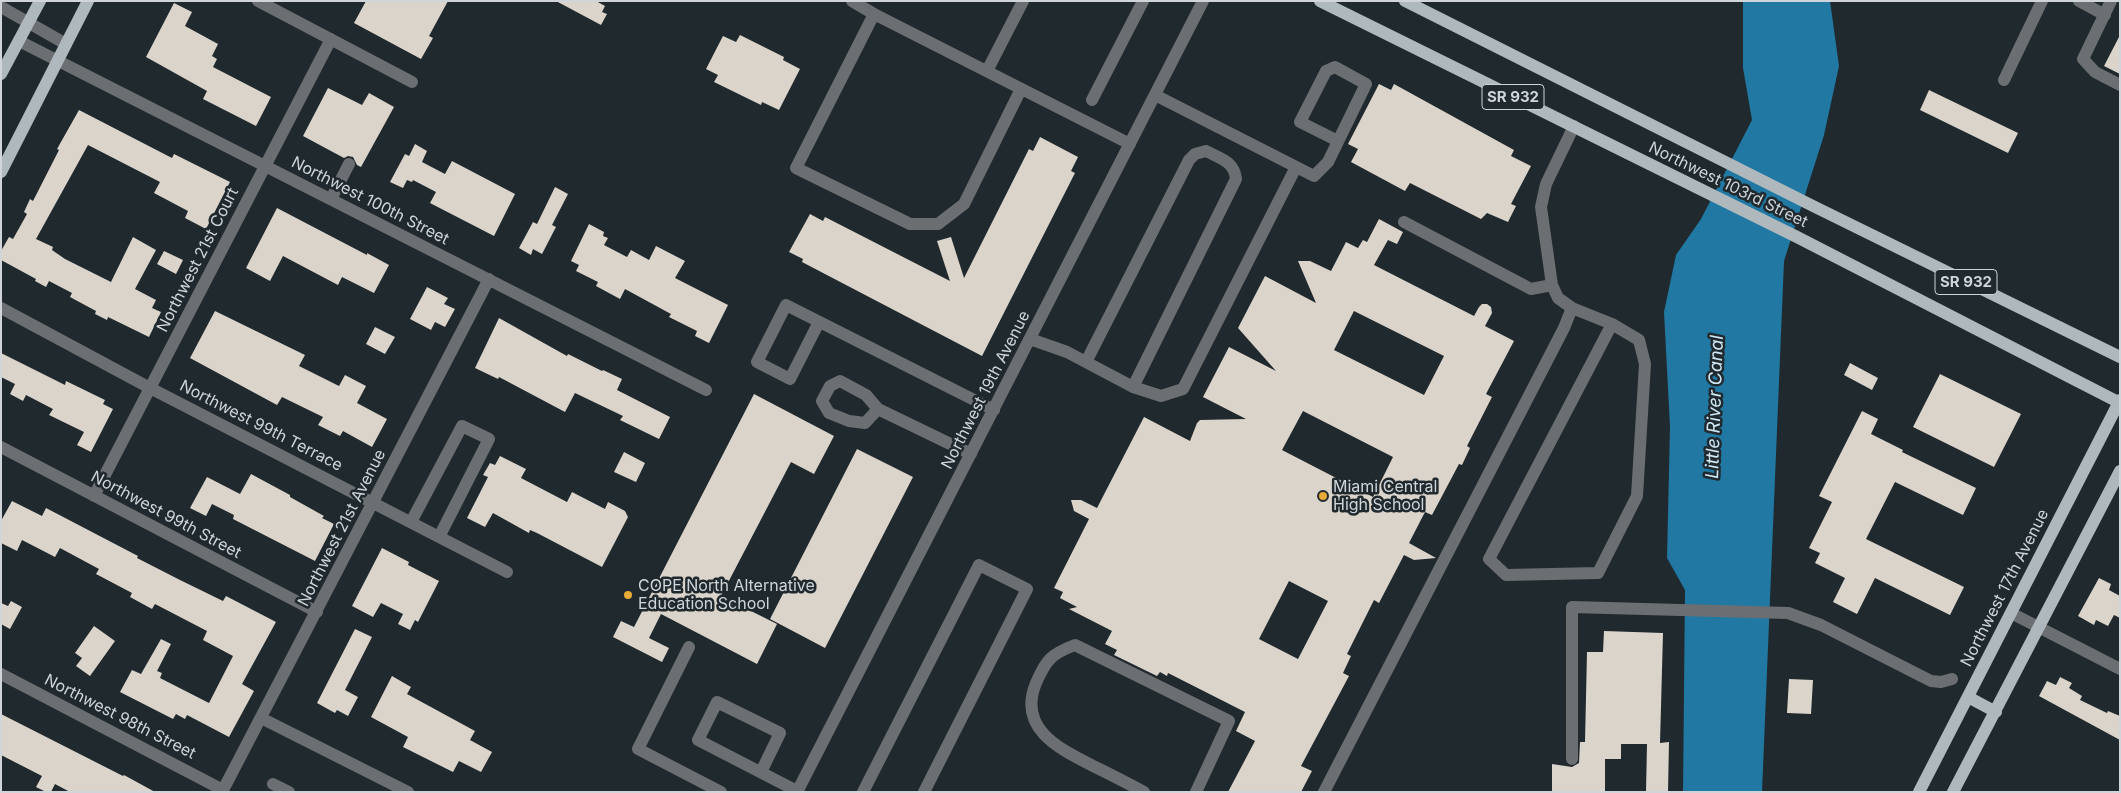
<!DOCTYPE html>
<html>
<head>
<meta charset="utf-8">
<style>
	body { margin:0 }
	#map { position:relative; width:2121px; height:793px; overflow:hidden; background:#20292e; font-family:Inter,sans-serif }
	canvas { display:block }
	.frame { position:absolute; inset:0; border:2px solid #cfd5d8; pointer-events:none }
</style>
</head>
<body>
<div id="map">
<canvas width="2121" height="793"></canvas>
<div class="frame"></div>
</div>
<script>
const c = document.querySelector('canvas').getContext('2d');
c.lineJoin = 'round';
function fillPath(path, color) { c.fillStyle = color; c.fill(path, 'evenodd'); }
function strokePath(path, color, width, dash) { c.strokeStyle = color; c.lineWidth = width; c.lineCap = dash ? 'butt' : 'round'; c.setLineDash(dash || []); c.stroke(path); }
function write(font, color, halo, rows, align = 'center') {
  c.font = font + ' Inter,sans-serif'; c.lineWidth = 5; c.setLineDash([]); c.textBaseline = 'middle'; c.strokeStyle = halo; c.fillStyle = color; for (const [text, x, y, turn = 0] of rows) {
    c.save(); c.translate(x, y); c.rotate((+turn || 0) * Math.PI / 180); c.textAlign = isNaN(turn) ? turn : align; if (halo) c.strokeText(text, 0, 0); c.fillText(text, 0, 0); c.restore();
  }
}
const water = new Path2D(`
	M 1743,1 L 1830,1 L 1839,66 L 1824,135 L 1784,261 L 1762,792 L 1683,792 L 1685,590 L 1667,558 L 1670,427 L 1664,312 L 1676,255 L 1701,219 L 1752,120 L 1743,68 Z`);
const building = new Path2D(`
	M 366,1 L 448,1 L 429,36 L 433,38 L 421,59 L 354,23 Z
	M 556,1 L 596,1 L 605,6 L 602,12 L 607,14 L 601,25 Z
	M 174,3 L 192,12 L 185,26 L 218,44 L 212,56 L 217,59 L 213,67 L 271,97 L 256,126 L 203,99 L 207,91 L 146,57 Z
	M 740,35 L 784,57 L 783,60 L 800,69 L 779,110 L 762,102 L 761,105 L 714,82 L 718,75 L 706,69 L 723,36 L 736,42 Z
	M 2120,35 L 2120,74 L 2104,66 Z
	M 1379,84 L 1391,90 L 1394,84 L 1514,150 L 1511,156 L 1531,166 L 1511,204 L 1516,206 L 1508,222 L 1487,213 L 1481,219 L 1410,183 L 1405,191 L 1351,162 L 1358,149 L 1348,144 Z
	M 328,88 L 362,105 L 369,93 L 394,107 L 361,167 L 357,165 L 353,157 L 348,156 L 344,158 L 303,136 Z
	M 1929,90 L 2018,133 L 2008,153 L 1920,110 Z
	M 79,110 L 172,158 L 174,154 L 230,182 L 206,229 L 185,218 L 188,211 L 154,193 L 160,182 L 88,145 L 36,239 L 53,247 L 52,250 L 65,259 L 111,282 L 133,237 L 156,250 L 135,289 L 156,300 L 152,308 L 161,312 L 149,337 L 108,317 L 107,320 L 95,314 L 96,311 L 70,297 L 72,293 L 49,281 L 46,287 L 35,281 L 36,279 L 1,260 L 1,251 L 9,237 L 13,239 L 27,214 L 24,212 L 30,199 L 33,201 L 59,150 L 57,149 Z
	M 1040,137 L 1078,157 L 1071,171 L 1075,173 L 982,356 L 802,262 L 803,259 L 789,252 L 810,214 L 823,221 L 825,217 L 950,281 L 937,241 L 951,237 L 964,278 L 1029,149 L 1033,151 Z
	M 415,144 L 427,151 L 422,162 L 445,174 L 452,161 L 515,194 L 494,236 L 430,203 L 436,192 L 413,180 L 412,182 L 407,180 L 403,188 L 390,182 L 405,154 L 409,156 Z
	M 555,187 L 568,194 L 552,225 L 556,227 L 542,254 L 533,249 L 531,255 L 519,248 L 533,222 L 537,224 Z
	M 277,208 L 367,255 L 367,253 L 389,265 L 374,293 L 342,277 L 338,285 L 283,256 L 270,281 L 246,268 Z
	M 1379,219 L 1403,232 L 1397,244 L 1388,240 L 1374,265 L 1474,316 L 1479,307 L 1482,304 L 1487,304 L 1491,307 L 1492,313 L 1485,326 L 1514,341 L 1486,394 L 1492,397 L 1467,446 L 1470,448 L 1462,465 L 1459,464 L 1432,515 L 1425,512 L 1409,543 L 1436,558 L 1414,560 L 1404,555 L 1379,603 L 1374,600 L 1347,654 L 1351,656 L 1343,673 L 1349,676 L 1301,766 L 1312,771 L 1301,792 L 1228,792 L 1255,741 L 1236,731 L 1245,712 L 1168,673 L 1167,676 L 1160,672 L 1157,676 L 1114,655 L 1117,650 L 1105,644 L 1112,631 L 1069,609 L 1077,607 L 1060,598 L 1063,592 L 1054,588 L 1089,519 L 1074,511 L 1071,500 L 1081,500 L 1097,508 L 1144,417 L 1190,441 L 1197,423 L 1200,420 L 1246,419 L 1203,397 L 1229,347 L 1276,371 L 1238,328 L 1265,276 L 1316,303 L 1298,261 L 1310,261 L 1331,271 L 1346,242 L 1358,248 L 1363,240 L 1367,242 ZM 1354,311 L 1444,356 L 1424,395 L 1334,350 ZM 1303,411 L 1393,457 L 1373,497 L 1282,450 ZM 1289,581 L 1328,601 L 1298,659 L 1259,639 Z
	M 589,224 L 604,232 L 603,236 L 608,238 L 604,245 L 627,257 L 631,250 L 649,260 L 656,246 L 685,261 L 675,278 L 728,305 L 709,343 L 695,336 L 697,331 L 669,317 L 671,314 L 625,289 L 620,299 L 596,286 L 598,282 L 576,271 L 579,265 L 571,261 Z
	M 164,251 L 183,260 L 176,274 L 157,264 Z
	M 427,287 L 448,298 L 444,304 L 455,309 L 445,327 L 435,322 L 431,330 L 410,319 Z
	M 215,311 L 305,355 L 299,366 L 339,386 L 345,375 L 366,386 L 357,403 L 387,419 L 372,447 L 343,431 L 340,436 L 318,425 L 323,417 L 282,397 L 277,405 L 190,358 Z
	M 499,318 L 567,356 L 568,354 L 602,371 L 603,370 L 622,379 L 617,390 L 670,417 L 659,439 L 620,420 L 623,416 L 575,393 L 565,412 L 499,377 L 498,379 L 475,368 Z
	M 375,327 L 395,337 L 385,354 L 366,344 Z
	M 1,353 L 65,385 L 66,381 L 105,400 L 103,404 L 113,409 L 91,452 L 77,445 L 84,432 L 49,415 L 53,409 L 26,395 L 23,401 L 10,394 L 15,384 L 1,377 Z
	M 1850,363 L 1878,378 L 1872,390 L 1844,375 Z
	M 1940,374 L 2021,414 L 1994,467 L 1913,427 Z
	M 754,394 L 834,436 L 814,474 L 791,462 L 721,596 L 777,624 L 757,664 L 661,614 L 649,638 L 669,648 L 662,662 L 613,637 L 621,621 L 634,627 Z
	M 1862,411 L 1878,419 L 1871,434 L 1903,450 L 1902,452 L 1976,488 L 1963,515 L 1895,482 L 1866,539 L 1964,587 L 1950,615 L 1875,578 L 1857,614 L 1833,602 L 1845,578 L 1815,563 L 1820,553 L 1809,548 L 1832,502 L 1819,496 Z
	M 857,449 L 913,477 L 825,648 L 770,619 Z
	M 624,452 L 645,463 L 636,482 L 614,472 Z
	M 500,456 L 526,469 L 521,478 L 567,502 L 572,492 L 605,509 L 608,502 L 625,511 L 628,517 L 602,567 L 537,533 L 530,530 L 529,533 L 493,513 L 485,527 L 467,518 L 488,477 L 483,475 L 490,463 L 495,465 Z
	M 251,474 L 290,495 L 290,497 L 324,516 L 322,518 L 334,524 L 315,561 L 233,519 L 234,515 L 212,504 L 206,516 L 190,508 L 207,477 L 240,494 Z
	M 12,501 L 42,516 L 46,508 L 138,556 L 137,558 L 180,580 L 223,601 L 226,596 L 276,622 L 242,684 L 254,691 L 229,737 L 187,715 L 185,719 L 176,714 L 173,719 L 120,692 L 132,670 L 141,674 L 161,639 L 171,644 L 157,671 L 162,673 L 160,678 L 209,703 L 233,656 L 203,640 L 207,631 L 155,604 L 152,609 L 130,597 L 132,593 L 96,574 L 99,569 L 60,548 L 55,557 L 22,540 L 17,551 L 1,543 L 1,521 Z
	M 382,548 L 409,562 L 408,565 L 439,581 L 418,622 L 415,620 L 410,630 L 398,624 L 403,614 L 381,603 L 373,617 L 352,606 Z
	M 2099,578 L 2111,584 L 2109,590 L 2120,596 L 2120,618 L 2114,615 L 2108,626 L 2096,620 L 2094,625 L 2078,616 Z
	M 11,601 L 22,607 L 10,629 L 1,624 L 1,603 L 8,606 Z
	M 94,626 L 115,641 L 90,676 L 76,666 L 82,658 L 75,653 Z
	M 355,629 L 372,637 L 345,690 L 358,697 L 348,716 L 337,710 L 335,713 L 317,703 Z
	M 1604,631 L 1663,633 L 1660,743 L 1669,742 L 1668,792 L 1646,792 L 1647,744 L 1621,744 L 1621,759 L 1605,759 L 1605,792 L 1552,792 L 1552,764 L 1572,767 L 1579,763 L 1580,742 L 1585,742 L 1587,652 L 1603,652 Z
	M 392,676 L 411,687 L 407,694 L 475,731 L 470,740 L 492,752 L 481,772 L 459,761 L 453,772 L 403,747 L 408,737 L 371,717 Z
	M 2060,677 L 2072,683 L 2069,688 L 2082,696 L 2080,700 L 2107,713 L 2108,711 L 2120,716 L 2120,740 L 2039,696 L 2047,681 L 2056,685 Z
	M 1789,679 L 1813,680 L 1811,714 L 1787,713 Z
	M 1,714 L 123,776 L 124,775 L 155,792 L 70,792 L 55,784 L 51,792 L 46,792 L 36,787 L 42,776 L 1,755 Z`);
const minor = new Path2D(`
	M 258,1 L 412,82
	M 852,1 L 874,14 L 1130,144
	M 2079,1 L 2105,15
	M 2111,1 L 2083,59 L 2095,72 L 2120,85
	M 1,7 L 66,44
	M 874,14 L 796,168 L 910,224 L 938,224 L 964,204 L 1021,89
	M 19,41 L 706,390
	M 987,71 L 1023,1
	M 2004,80 L 2042,1
	M 1155,95 L 1314,176 L 1328,162 L 1366,84 L 1335,67 L 1326,71 L 1300,122 L 1338,141
	M 1092,100 L 1143,1
	M 331,199 L 349,164
	M 1404,222 L 1531,289 L 1552,285 L 1541,207 L 1546,184 L 1574,126
	M 1552,285 L 1558,298 L 1572,308 L 1612,324 L 1639,340 L 1645,364 L 1637,496 L 1598,573 L 1506,575 L 1489,559 L 1612,324
	M 1,308 L 150,388 L 507,572
	M 819,322 L 790,379 L 757,362 L 786,305 L 994,410
	M 1030,339 L 1067,352 L 1133,387 L 1161,396 L 1183,389 L 1296,167
	M 1086,362 L 1189,160 L 1195,154 L 1206,151 C 1221,159 1234,161 1236,179 L 1133,387
	M 878,409 L 865,423 L 849,421 L 829,413 L 822,401 L 830,386 L 840,381 L 866,395 L 878,409 L 971,454
	M 1,447 L 317,612
	M 94,496 L 331,39
	M 411,522 L 462,426 L 489,439 L 439,537
	M 2011,613 L 2120,669
	M 689,647 L 638,749 L 721,792
	M 1,674 L 223,790
	M 261,718 L 408,792
	M 1572,759 L 1572,607 L 1788,613 L 1821,625 L 1931,681 L 1941,682 L 1952,679
	M 761,772 L 780,733 L 717,702 L 698,740 L 797,791 L 799,792
	M 273,784 L 289,792
	M 222,792 L 489,279
	M 797,792 L 1203,1
	M 863,792 L 979,565 L 1027,589 L 924,792
	M 1144,792 C 1127,783 1110,774 1093,766 C 1060,749 1017,729 1036,683 C 1046,660 1051,654 1075,645 L 1229,721 L 1196,792
	M 1324,792 L 1564,328 L 1572,308`);
const major = new Path2D(`
	M 1320,1 L 1797,237 L 2120,403
	M 1405,1 L 1813,206 L 2120,357
	M 1,74 L 40,1
	M 1,172 L 88,1
	M 1968,697 L 1996,712
	M 1919,792 L 2120,400
	M 1953,792 L 2120,471`);
const markers = [
	[1323,496,5,"#e8ab37"],
	[628,595,5,"#e8ab37"]
];
const shields = [
	[1513,97,62],
	[1966,282,62]
];
const shieldNames = [
	["SR 932",1513,97],
	["SR 932",1966,282]
];
const streetNames = [
	["Northwest 103rd Street",1728,185,26],
	["Northwest 100th Street",370,201,27],
	["Northwest 21st Court",198,260,-63],
	["Northwest 19th Avenue",986,390,-63],
	["Northwest 99th Terrace",261,426,27],
	["Northwest 99th Street",166,515,28],
	["Northwest 21st Avenue",342,528,-63],
	["Northwest 17th Avenue",2005,588,-63],
	["Northwest 98th Street",120,717,27]
];
const poiNames = [
	["Miami Central",1333,487],
	["High School",1333,505],
	["COPE North Alternative",638,586],
	["Education School",638,604]
];
const waterNames = [
	["Little River Canal",1715,407,-88]
];
fillPath(water, '#2178a2');
fillPath(building, '#dad4ca');
strokePath(minor, '#6b6f72', 12);
strokePath(major, '#aeb8bd', 12);
for (const [x, y, r, color] of markers) { const dot = new Path2D(); dot.arc(x, y, r, 0, 2 * Math.PI); c.fillStyle = color; c.fill(dot); strokePath(dot, '#20292e', 2); }
for (const [x, y, w] of shields) { const box = new Path2D(); box.roundRect(x - w / 2, y - 12.5, w, 25, 4); c.fillStyle = '#20292e'; c.fill(box); strokePath(box, '#cfd5d8', 1); }
write('bold 15px', '#cfd5d8', null, shieldNames);
write('16px', '#cfd5d8', '#20292e', streetNames);
write('16px', '#cfd5d8', '#20292e', poiNames, 'left');
write('italic 18px', '#d0e8f6', '#20292e', waterNames);
</script>
</body>
</html>
